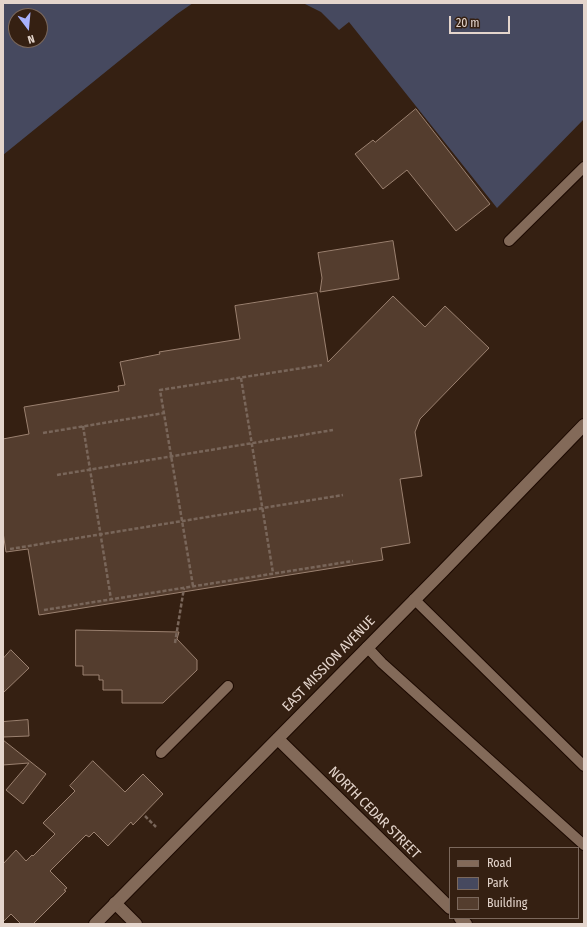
<!DOCTYPE html>
<html>
<head>
<meta charset="utf-8">
<style>
	body { margin:0 }
	#map { position:relative; width:587px; height:927px; overflow:hidden; background:#352012; font-family:"Fira Sans Condensed",sans-serif }
	canvas { display:block }
	.frame { position:absolute; inset:0; border:4px solid #e4d5cc; pointer-events:none }
	.legend { position:absolute; left:449px; top:847px; width:130px; height:72px; box-sizing:border-box; background:#352012; border:1px solid #7b685c; margin:0; padding:5px 7px; list-style:none; font-size:12px; color:#e4d5cc }
	.legend li { display:flex; align-items:center; gap:8px; height:20px }
	.legend b { width:20px; border:1px solid #7b685c }
	.north { position:absolute; left:8px; top:8px; width:40px; height:40px; box-sizing:border-box; background:#352012; border:1px solid #7b685c; border-radius:50%; rotate:164deg; font-size:11px; font-weight:700; line-height:16px; text-align:center; color:#e4d5cc }
	.north::after { content:''; display:block; margin:auto; width:14px; height:18px; background:#a7b0fc; clip-path:polygon(50% 0,100% 100%,50% 72%,0 100%) }
	.scale { position:absolute; left:449px; top:16px; width:61px; height:18px; box-sizing:border-box; border:2px solid #e4d5cc; border-top:0; padding-left:5px; font-size:12px; line-height:14px; white-space:nowrap; color:#e4d5cc; -webkit-text-stroke:3px #352012; paint-order:stroke }
</style>
</head>
<body>
<div id="map">
<canvas width="587" height="927"></canvas>
<div class="frame"></div>
<ul class="legend">
<li><b style="height:5px;background:#836a59"></b>Road</li>
<li><b style="height:11px;background:#46495f"></b>Park</li>
<li><b style="height:11px;background:#543d2e"></b>Building</li>
</ul>
<div class="north">N</div>
<div class="scale">20 m</div>
</div>
<script>
const c = document.querySelector('canvas').getContext('2d');
c.lineJoin = 'round';
function fillPath(path, color) { c.fillStyle = color; c.fill(path, 'evenodd'); }
function strokePath(path, color, width, dash) { c.strokeStyle = color; c.lineWidth = width; c.lineCap = dash ? 'butt' : 'round'; c.setLineDash(dash || []); c.stroke(path); }
function write(font, color, halo, rows, align = 'center') {
  c.font = font + ' "Fira Sans Condensed",sans-serif'; c.lineWidth = 3; c.setLineDash([]); c.textBaseline = 'middle'; c.strokeStyle = halo; c.fillStyle = color; for (const [text, x, y, turn = 0] of rows) {
    c.save(); c.translate(x, y); c.rotate((+turn || 0) * Math.PI / 180); c.textAlign = isNaN(turn) ? turn : align; if (halo) c.strokeText(text, 0, 0); c.fillText(text, 0, 0); c.restore();
  }
}
const green = new Path2D(`
	M 3,3 L 193,3 L 177,14 L 3,155 ZM 16,16 L 40,16 L 40,40 L 16,40 Z
	M 303,3 L 583,3 L 584,119 L 497,208 L 349,22 L 339,30 L 321,12 Z`);
const building = new Path2D(`
	M 416,109 L 490,204 L 456,231 L 407,170 L 383,189 L 355,154 L 373,140 L 375,142 Z
	M 393,241 L 399,279 L 320,292 L 322,278 L 318,253 Z
	M 317,293 L 328,362 L 393,296 L 425,327 L 445,306 L 489,348 L 420,419 L 415,432 L 422,476 L 400,479 L 410,543 L 381,548 L 383,560 L 39,615 L 28,549 L 6,552 L 3,532 L 3,439 L 29,434 L 24,407 L 119,391 L 118,386 L 125,385 L 120,362 L 160,354 L 159,352 L 240,339 L 235,306 Z
	M 76,630 L 179,632 L 177,639 L 197,660 L 197,670 L 163,703 L 122,703 L 122,690 L 103,690 L 103,680 L 99,680 L 99,675 L 83,675 L 83,666 L 76,666 Z
	M 11,650 L 29,668 L 3,693 L 3,659 Z
	M 28,720 L 29,736 L 3,737 L 3,722 Z
	M 3,740 L 46,774 L 23,804 L 6,790 L 29,763 L 3,765 Z
	M 93,761 L 125,792 L 143,774 L 163,794 L 133,825 L 131,822 L 108,846 L 94,832 L 89,837 L 86,835 L 50,871 L 67,888 L 64,890 L 66,891 L 33,924 L 21,924 L 11,914 L 3,922 L 3,864 L 16,850 L 26,861 L 32,855 L 33,856 L 55,834 L 43,823 L 75,791 L 70,786 Z`);
const path = new Path2D(`
	M 241,378 L 273,573
	M 83,426 L 111,599
	M 43,433 L 164,413
	M 57,475 L 333,430
	M 10,549 L 343,495
	M 193,586 L 160,390 L 322,365
	M 44,610 L 353,561
	M 175,643 L 184,588
	M 145,816 L 156,827`);
const lane = new Path2D(`
	M 509,241 L 584,167
	M 414,599 L 584,766
	M 367,647 L 382,663 L 584,845
	M 161,753 L 228,686`);
const street = new Path2D(`
	M 278,739 L 450,908
	M 115,903 L 136,924
	M 460,918 L 466,924`);
const secondary = new Path2D(`
	M 95,924 L 442,572 L 584,425`);
const streetNames = [
	["EAST MISSION AVENUE",329,664,-46],
	["NORTH CEDAR STREET",374,813,45]
];
fillPath(green, '#46495f');
fillPath(building, '#543d2e');
strokePath(building, '#9b8170', 1);
strokePath(lane, '#1c0900', 12);
strokePath(street, '#1c0900', 14);
strokePath(secondary, '#1c0900', 14);
strokePath(path, '#79665a', 2.5, [4, 2]);
strokePath(lane, '#836a59', 10);
strokePath(street, '#836a59', 12);
strokePath(secondary, '#836a59', 12);
write('14px', '#e4d5cc', '#352012', streetNames);
</script>
</body>
</html>
